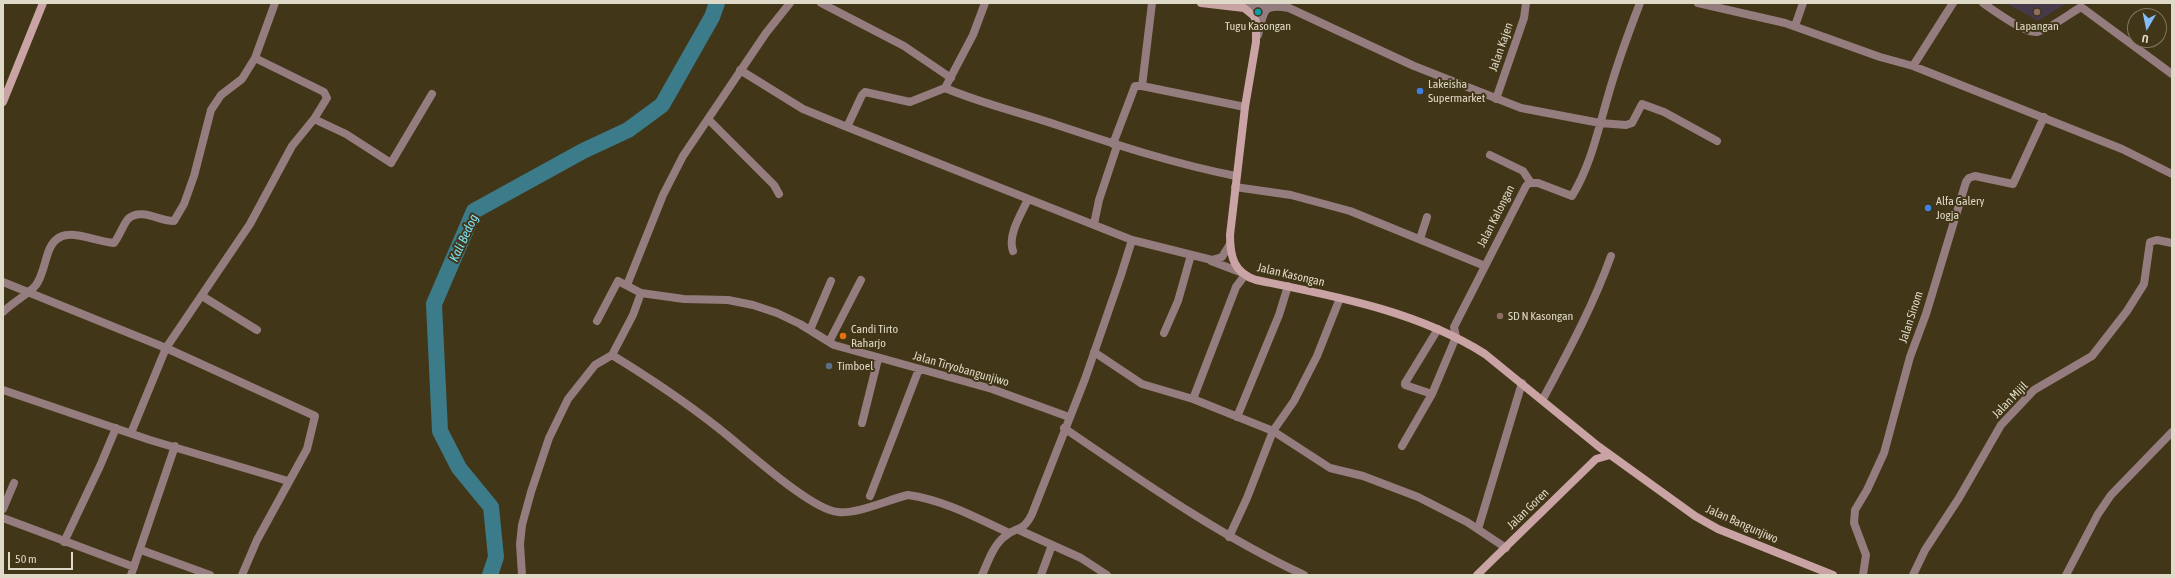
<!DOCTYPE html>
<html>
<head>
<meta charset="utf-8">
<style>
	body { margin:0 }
	#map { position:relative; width:2175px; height:578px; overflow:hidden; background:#413617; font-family:"Asap Condensed",sans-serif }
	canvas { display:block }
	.frame { position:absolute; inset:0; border:4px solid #dfd9c7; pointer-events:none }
	.north { position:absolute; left:2127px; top:8px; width:40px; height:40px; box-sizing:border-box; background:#413617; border:1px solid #80775d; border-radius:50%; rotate:189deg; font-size:11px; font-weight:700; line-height:16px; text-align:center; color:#dfd9c7 }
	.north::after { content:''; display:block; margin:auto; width:14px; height:18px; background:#84bcfb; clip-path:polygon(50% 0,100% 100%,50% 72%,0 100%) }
	.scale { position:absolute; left:8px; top:552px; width:65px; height:18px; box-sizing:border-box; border:2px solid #dfd9c7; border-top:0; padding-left:5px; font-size:12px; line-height:14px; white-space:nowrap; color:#dfd9c7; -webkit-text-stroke:3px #413617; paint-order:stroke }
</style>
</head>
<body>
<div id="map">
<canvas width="2175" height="578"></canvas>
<div class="frame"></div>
<div class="north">U</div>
<div class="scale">50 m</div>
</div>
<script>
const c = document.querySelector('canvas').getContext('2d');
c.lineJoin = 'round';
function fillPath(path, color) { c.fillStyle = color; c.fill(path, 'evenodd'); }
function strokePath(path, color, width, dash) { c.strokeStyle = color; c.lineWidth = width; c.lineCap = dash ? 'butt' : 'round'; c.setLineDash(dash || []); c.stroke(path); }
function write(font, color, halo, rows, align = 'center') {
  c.font = font + ' "Asap Condensed",sans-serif'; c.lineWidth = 4; c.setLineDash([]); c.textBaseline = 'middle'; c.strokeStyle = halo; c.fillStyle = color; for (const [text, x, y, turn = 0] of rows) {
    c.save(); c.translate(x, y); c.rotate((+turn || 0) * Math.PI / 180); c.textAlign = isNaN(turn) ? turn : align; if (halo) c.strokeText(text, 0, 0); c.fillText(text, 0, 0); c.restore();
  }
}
const education = new Path2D(`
	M 2006,3 L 2067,3 L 2038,21 Z`);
const river = new Path2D(`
	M 490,575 L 496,557 L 491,507 L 459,468 L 440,431 L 434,304 L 474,211 L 583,151 L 628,130 L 662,105 L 712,17 L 717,3`);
const street = new Path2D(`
	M 821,3 L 904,46 L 951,78
	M 1698,3 L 1785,23 L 1880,57 L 1913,66 L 2122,149 L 2172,174
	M 1983,3 C 1993,10 2026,34 2037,32 C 2050,29 2069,14 2081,7 L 2172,74
	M 1240,6 L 1272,5
	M 1795,26 L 1803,3
	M 1258,35 C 1264,11 1262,3 1289,8 L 1414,66 L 1521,108 L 1600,123 L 1626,125 L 1632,123 L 1642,104 L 1664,112 L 1717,141
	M 1913,66 L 1953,3
	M 740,70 L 803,109 L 847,127 L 1132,240 L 1212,260 L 1222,257 L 1230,244
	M 1142,86 L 1245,107
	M 945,88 C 983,104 1019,112 1057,125 C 1117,145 1175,164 1236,176
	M 1496,99 L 1524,18 L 1526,3
	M 314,119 L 346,134 L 391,163 L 432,94
	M 708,119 L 774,185 L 779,194
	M 847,127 L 862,95 L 865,92 L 910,102 L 945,88 L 973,35 L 985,3
	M 1113,144 L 1135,86 L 1142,86 L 1152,3
	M 1490,155 L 1523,171 L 1531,183
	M 1235,187 L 1291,195 L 1350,211 L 1485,266
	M 1094,224 L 1099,200 L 1117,146
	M 1420,239 L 1427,217
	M 1013,251 C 1007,235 1022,213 1028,199
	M 1211,261 L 1240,272
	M 3,282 L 166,348 L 315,416 L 307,449 L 257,540 L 242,575
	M 627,285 L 663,195 L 683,156 L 766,33 L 790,3
	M 202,296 L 257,330
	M 3,312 C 12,303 31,292 36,285 C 42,277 44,265 47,256 C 57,220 86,240 114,243 C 119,237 124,223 128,219 C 141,207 161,222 174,221 L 184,204 L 194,176 L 211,110 L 221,95 L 242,79 L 255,58 L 275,3
	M 597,321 L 618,281 L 641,293 L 684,299 L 728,300 L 753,305 L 777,313 L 800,324 L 834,345 L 992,389 L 1069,417
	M 810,330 L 831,281
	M 1164,333 L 1178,301 L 1191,255
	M 829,342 L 861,280
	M 1094,352 L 1142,384 L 1193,399 L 1273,431 L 1330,468 L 1363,476 L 1418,497 L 1467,522 L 1506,548
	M 612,355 C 648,377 684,401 717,427 C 742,446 810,510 838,512 C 858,514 887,500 908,495 C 944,500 977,518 1009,533
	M 3,390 L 150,440 L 288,481
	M 1432,394 L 1405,385 L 1405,383 L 1438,329
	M 1193,399 L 1236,287 L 1245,275
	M 1543,399 C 1568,352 1593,306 1611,256
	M 1237,417 L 1279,315 L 1288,286
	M 862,423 L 878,359
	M 1064,428 C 1142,481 1218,535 1304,575
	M 131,433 L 166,348 L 250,224 L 292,146 L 314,119 L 327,98 L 324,92 L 255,58
	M 1402,446 L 1432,394 L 1456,337 L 1454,327 L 1526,186 L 1529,183 L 1538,183 L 1572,196 C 1591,165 1598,130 1608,96 C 1617,64 1628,34 1640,3
	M 870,496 L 919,369
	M 3,509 L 14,483
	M 3,518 L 134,567
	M 1478,529 L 1522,383
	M 1019,530 L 1081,558 L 1107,575
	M 1229,537 L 1247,498 L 1273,431 L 1294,401 L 1317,356 L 1340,298
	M 64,542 L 100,466 L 116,428
	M 141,550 L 210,575
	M 131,575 L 175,446
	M 522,575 L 520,544 L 522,525 L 531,492 L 549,438 L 568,399 L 595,365 L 612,355 L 633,315 L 641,293
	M 982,575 C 988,562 993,546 1004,537 C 1017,525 1022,534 1032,514 L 1085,379 L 1121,275 L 1132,240
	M 1041,575 L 1052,545
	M 1863,575 L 1866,555 L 1854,523 L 1855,510 L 1867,490 L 1884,453 L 1910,357 L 1926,314 L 1966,182 L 1969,178 L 1975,176 L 2013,184 L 2044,117
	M 1913,575 L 1925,550 L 1959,498 L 2001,425 L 2034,390 L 2092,356 L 2127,311 L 2144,284 L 2150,242 L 2157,240 L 2172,243
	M 2066,575 L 2098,514 L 2111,495 L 2172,432`);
const secondary = new Path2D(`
	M 1201,3 L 1244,8 L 1254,16 L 1256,22 L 1256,42 L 1245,107 L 1230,235 C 1230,257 1234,273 1256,280 C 1334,296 1417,311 1485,354 L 1598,446 L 1695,516 L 1718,529 L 1833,575
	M 3,102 L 43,3
	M 1477,575 L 1596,459 L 1610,455`);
const markers = [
	[1258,12,4,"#0f9aa8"],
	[2037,12,4,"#8d6e63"],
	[1420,91,4,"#3f7fe0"],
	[1928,208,4,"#3f7fe0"],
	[1500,316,4,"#8d6e63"],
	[843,336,4,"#e8710a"],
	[829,366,4,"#5c6f8a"]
];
const poiNames = [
	["Tugu Kasongan",1258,26,"center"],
	["Lapangan",2037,26,"center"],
	["Lakeisha",1428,84],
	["Supermarket",1428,98],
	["Alfa Galery",1936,201],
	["Jogja",1936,215],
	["SD N Kasongan",1508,316],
	["Candi Tirto",851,329],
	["Raharjo",851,343],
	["Timboel",837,366]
];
const streetNames = [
	["Jalan Kajen",1501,47,-71],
	["Jalan Kalongan",1496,216,-63],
	["Jalan Kasongan",1291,275,13],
	["Jalan Sinom",1911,317,-72],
	["Jalan Tiryobangunjiwo",961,369,16],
	["Jalan Mijil",2010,400,-46],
	["Jalan Goren",1528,509,-44],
	["Jalan Bangunjiwo",1742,524,24]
];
const waterNames = [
	["Kali Bedog",464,238,-65]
];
fillPath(education, '#463a4a');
strokePath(river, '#3c7b8a', 16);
strokePath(street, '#957c7e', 8);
strokePath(secondary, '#caa3a5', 8);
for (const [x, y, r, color] of markers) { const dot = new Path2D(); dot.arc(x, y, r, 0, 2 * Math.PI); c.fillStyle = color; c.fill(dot); strokePath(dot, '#413617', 1.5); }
write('12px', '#dfd9c7', '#413617', poiNames, 'left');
write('12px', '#dfd9c7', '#413617', streetNames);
write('italic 13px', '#7de0f7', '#413617', waterNames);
</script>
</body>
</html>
